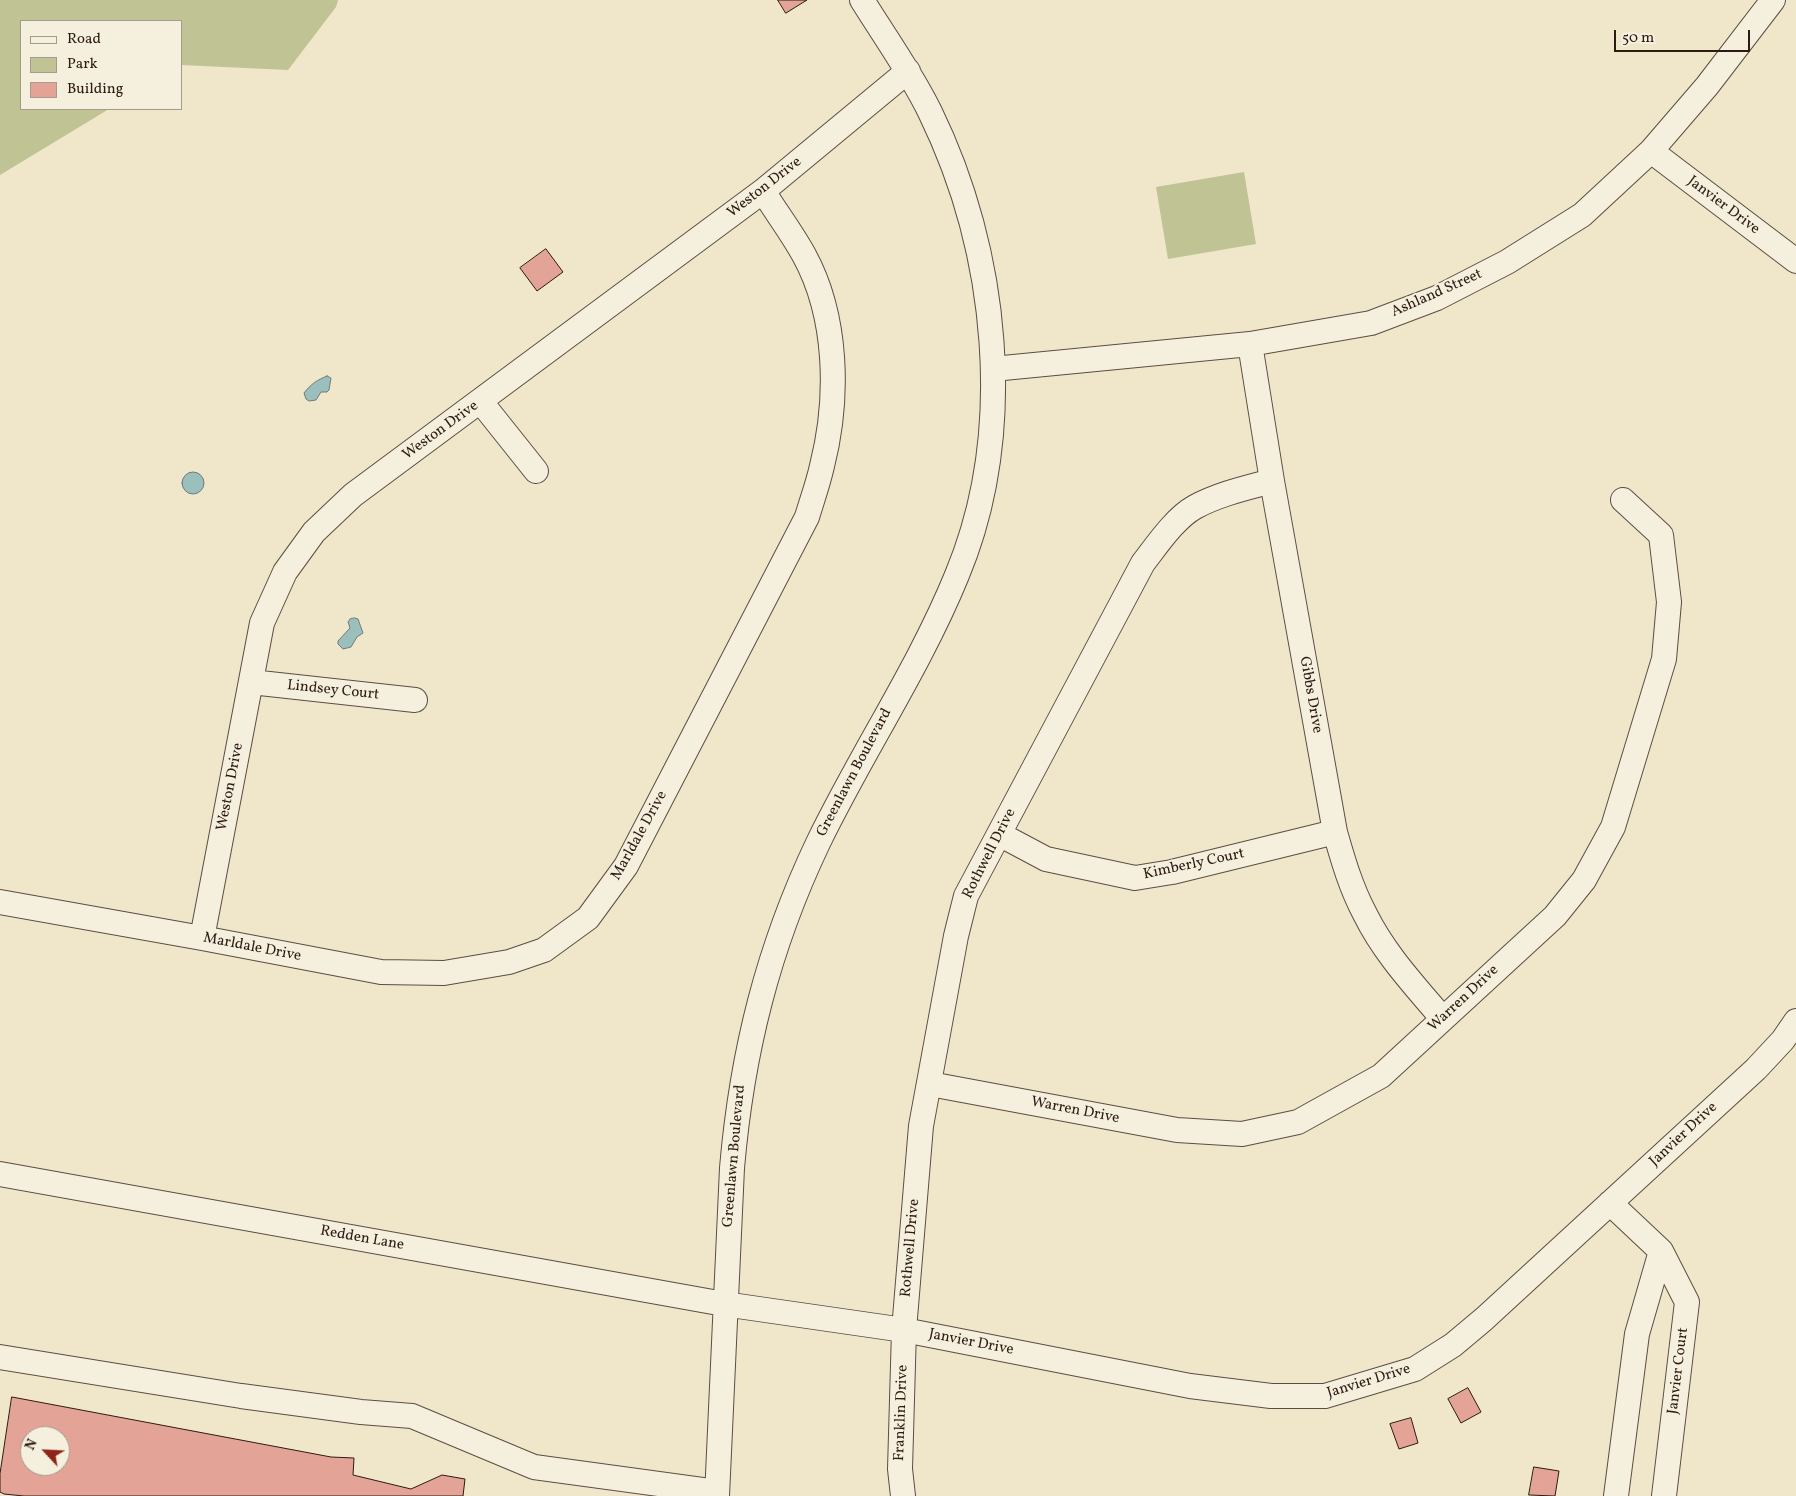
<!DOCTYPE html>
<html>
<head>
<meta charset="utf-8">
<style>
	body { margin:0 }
	#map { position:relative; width:1796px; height:1496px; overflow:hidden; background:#f0e7cb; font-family:Vollkorn,serif }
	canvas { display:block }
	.legend { position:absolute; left:20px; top:20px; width:162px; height:90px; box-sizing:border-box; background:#f5efdd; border:1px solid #a59a8c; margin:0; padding:6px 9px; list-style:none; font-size:15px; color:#2c1a13 }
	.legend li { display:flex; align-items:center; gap:10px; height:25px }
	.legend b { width:25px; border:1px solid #a59a8c }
	.north { position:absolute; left:20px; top:1426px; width:50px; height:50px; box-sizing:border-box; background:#f5efdd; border:1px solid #a59a8c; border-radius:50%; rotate:295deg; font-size:14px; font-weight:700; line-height:20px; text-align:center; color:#2c1a13 }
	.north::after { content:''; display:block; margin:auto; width:18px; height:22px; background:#8f2418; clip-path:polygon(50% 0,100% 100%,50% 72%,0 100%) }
	.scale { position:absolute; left:1614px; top:30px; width:136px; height:22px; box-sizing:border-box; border:2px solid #2c1a13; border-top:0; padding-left:6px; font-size:15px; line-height:18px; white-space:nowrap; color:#2c1a13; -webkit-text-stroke:4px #f5efdd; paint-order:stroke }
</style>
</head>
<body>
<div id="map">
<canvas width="1796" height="1496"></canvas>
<ul class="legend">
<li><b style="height:6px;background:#f5efdd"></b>Road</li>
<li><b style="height:14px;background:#c0c393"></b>Park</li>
<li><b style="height:14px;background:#e3a396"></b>Building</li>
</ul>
<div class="north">N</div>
<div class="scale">50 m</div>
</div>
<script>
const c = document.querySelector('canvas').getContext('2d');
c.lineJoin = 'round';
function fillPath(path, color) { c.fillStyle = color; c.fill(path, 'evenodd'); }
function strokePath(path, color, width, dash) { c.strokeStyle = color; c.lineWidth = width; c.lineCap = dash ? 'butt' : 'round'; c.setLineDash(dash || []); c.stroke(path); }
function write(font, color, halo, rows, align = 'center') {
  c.font = font + ' Vollkorn,serif'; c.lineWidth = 4; c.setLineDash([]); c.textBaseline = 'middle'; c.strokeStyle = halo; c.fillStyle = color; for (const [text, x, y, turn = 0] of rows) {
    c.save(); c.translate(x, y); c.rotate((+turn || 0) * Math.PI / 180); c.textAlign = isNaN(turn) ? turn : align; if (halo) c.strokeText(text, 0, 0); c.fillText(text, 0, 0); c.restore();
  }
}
const green = new Path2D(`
	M 0,0 L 338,0 L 336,7 L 288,70 L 181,65 L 181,21 L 21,21 L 21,109 L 109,109 L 0,175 Z
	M 1244,172 L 1256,244 L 1168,259 L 1156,187 Z`);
const water = new Path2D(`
	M 327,376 L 331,378 L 329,390 L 327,392 L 321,392 L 316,400 L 309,401 L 306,399 L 304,393 C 311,384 317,380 327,376 Z
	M182 483a11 11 0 1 1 22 0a11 11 0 1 1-22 0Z
	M 355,618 L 358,619 L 363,633 L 357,637 L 351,647 L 343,649 L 338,644 L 338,641 L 350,628 L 348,622 L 350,619 Z`);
const building = new Path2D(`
	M 778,0 L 807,0 L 786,13 Z
	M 546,249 L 563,272 L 537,291 L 520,268 Z
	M 1468,1388 L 1481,1412 L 1461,1423 L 1448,1399 Z
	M 12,1397 L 331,1457 L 354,1458 L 353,1475 L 411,1489 L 442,1475 L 465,1479 L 463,1496 L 24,1496 L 4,1494 L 0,1492 L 0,1474 ZM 30,1436 L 60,1436 L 60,1466 L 30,1466 Z
	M 1411,1418 L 1418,1443 L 1399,1449 L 1390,1424 Z
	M 1534,1467 L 1559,1471 L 1555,1496 L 1529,1495 Z`);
const minor = new Path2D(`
	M 1651,151 L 1796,261
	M 1250,344 L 1272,481 L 1335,832 C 1343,860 1351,888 1365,914 C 1384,953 1415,986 1442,1018
	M 993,369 L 1250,344 L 1371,323 L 1437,298 L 1507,262 L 1582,215 L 1651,151 L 1707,86 L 1773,0
	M 481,402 L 536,471
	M 251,682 L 415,700
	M 999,834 L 1046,859 L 1135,878 L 1172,872 L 1335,832
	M 0,902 L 202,938 L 381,972 L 444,973 L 509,962 L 544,950 L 588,918 L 626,866 L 807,517 C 812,500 818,484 822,466 C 839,399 838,317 804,255 C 792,233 776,212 763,191
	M 202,938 L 262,623 L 285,572 L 314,532 L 353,495 L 763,191 L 908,71
	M 930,1084 L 1177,1130 L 1242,1134 L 1298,1122 L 1381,1076 L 1555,916 L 1584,880 L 1613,827 L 1664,659 L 1669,602 L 1661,535 L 1623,500
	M 0,1174 L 724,1304 L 904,1330 L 1190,1386 L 1271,1396 L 1325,1396 L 1415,1369 L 1453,1345 L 1484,1319 L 1756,1069 L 1783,1040 L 1796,1021
	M 1610,1203 L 1661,1251 L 1687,1302 L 1664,1496
	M 0,1357 L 241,1396 L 361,1412 L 412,1416 L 534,1467 L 717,1492
	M 717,1496 L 732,1168 C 742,1052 768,948 818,843 C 862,752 919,668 957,575 C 1017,431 998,251 930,112 C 911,73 885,37 862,0
	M 903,1496 L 900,1469 L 904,1330 L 921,1126 L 956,936 L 966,896 L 1143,563 C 1157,545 1175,518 1195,507 C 1219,494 1246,488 1272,481
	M 1616,1496 L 1637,1334 L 1661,1251`);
const streetNames = [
	["Weston Drive",765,188,-38],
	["Janvier Drive",1723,206,37],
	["Ashland Street",1437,294,-24],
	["Weston Drive",441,431,-36],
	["Lindsey Court",333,691,6],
	["Gibbs Drive",1310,695,80],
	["Greenlawn Boulevard",855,773,-62],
	["Weston Drive",231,787,-79],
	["Marldale Drive",640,836,-61],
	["Rothwell Drive",990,854,-63],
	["Kimberly Court",1194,865,-12],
	["Marldale Drive",252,948,11],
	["Warren Drive",1464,999,-43],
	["Warren Drive",1075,1111,11],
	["Janvier Drive",1684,1135,-43],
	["Greenlawn Boulevard",735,1156,-85],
	["Redden Lane",362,1239,10],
	["Rothwell Drive",911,1248,-85],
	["Janvier Drive",971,1343,11],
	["Janvier Court",1679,1371,-83],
	["Janvier Drive",1369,1382,-17],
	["Franklin Drive",902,1413,-88]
];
fillPath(green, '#c0c393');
fillPath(water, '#9bbfbd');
strokePath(water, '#6f7d79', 1);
fillPath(building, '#e3a396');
strokePath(building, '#2c1a13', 1);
strokePath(minor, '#5d4d41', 26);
strokePath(minor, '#f5efdd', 24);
write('15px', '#2c1a13', '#f5efdd', streetNames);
</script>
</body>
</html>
